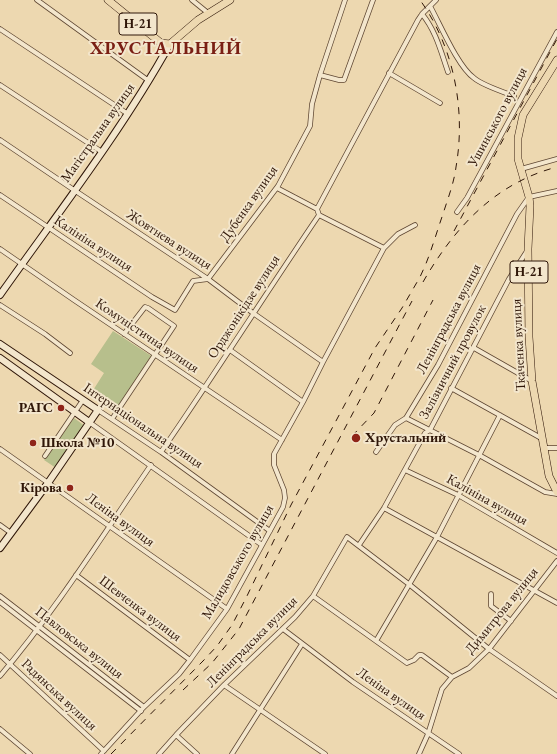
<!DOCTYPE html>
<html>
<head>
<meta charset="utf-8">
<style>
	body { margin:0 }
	canvas { display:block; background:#edd8b0 }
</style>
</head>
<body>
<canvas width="557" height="754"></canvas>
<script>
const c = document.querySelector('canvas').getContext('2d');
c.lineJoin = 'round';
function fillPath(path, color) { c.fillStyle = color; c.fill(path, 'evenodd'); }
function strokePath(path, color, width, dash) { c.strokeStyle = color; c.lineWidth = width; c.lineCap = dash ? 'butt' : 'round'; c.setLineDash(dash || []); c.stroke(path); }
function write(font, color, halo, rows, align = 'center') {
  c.font = font + ' "EB Garamond",serif'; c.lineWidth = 4; c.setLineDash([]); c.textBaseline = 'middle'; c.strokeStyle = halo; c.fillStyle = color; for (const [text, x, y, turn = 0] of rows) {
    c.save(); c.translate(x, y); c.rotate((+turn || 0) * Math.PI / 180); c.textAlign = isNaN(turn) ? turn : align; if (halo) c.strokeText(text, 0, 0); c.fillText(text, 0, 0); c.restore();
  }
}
const green = new Path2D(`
	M 113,331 L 153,357 L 116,411 L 90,395 L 104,373 L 91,364 Z
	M 74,418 L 85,426 L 56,468 L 44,460 Z`);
const street = new Path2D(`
	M 37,0 L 149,81
	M 192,0 L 208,13
	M 430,6 C 440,24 458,67 474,78 C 482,85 503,92 514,96
	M 422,14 C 436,31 441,52 448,72
	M 0,29 L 128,114
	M 389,73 L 440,103
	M 320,75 L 339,80 L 344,80 L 373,0
	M 0,85 L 102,152
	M 0,140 L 74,190 L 208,279 L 253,313 L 323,362
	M 521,169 L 557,159
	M 277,188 L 317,209 L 319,215 L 384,248
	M 0,195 L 152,297 L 175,310 L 193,281 L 208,279 L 278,186 L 310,126 L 312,104 L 320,75 L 345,0
	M 317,209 L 418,20 L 422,14 L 436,0
	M 457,212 L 467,198 L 557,32
	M 0,249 L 74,300 L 282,440
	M 0,305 L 45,334 L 70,353
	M 474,348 L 532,381
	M 230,350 L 303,402
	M 451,388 L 541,438
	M 98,410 L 161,452 L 270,531
	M 406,418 L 479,455 L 545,492 L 557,494
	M 112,419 L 174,326 L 148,308 L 145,307 L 124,334
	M 89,422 L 262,545
	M 543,448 L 557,448
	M 0,449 L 227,609
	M 161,452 C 215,374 266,293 319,215
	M 376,452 L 395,425 L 406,418 L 438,365 L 517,214 L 529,197 L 557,191
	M 45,456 L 83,400
	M 405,470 L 458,495 L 557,553
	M 384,508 L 557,603
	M 0,525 L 11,533
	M 359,545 L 384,508 L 425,433 L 430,430 L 509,279 L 527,251
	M 76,575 L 190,660
	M 491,594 L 491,606 L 511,621
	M 0,596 L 144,707
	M 313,596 L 407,663 L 414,660 L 419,655 L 422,655 L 452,677
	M 0,602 L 141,711
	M 283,629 L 353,682 L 459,754
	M 376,641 L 437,537 L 500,415
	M 0,655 L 104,751
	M 0,676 C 56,610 102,536 151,465
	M 224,685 L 325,754
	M 0,729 L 30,754
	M 176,735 L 197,754
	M 101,754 L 144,707 L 179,674 L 190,660 L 227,609 L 283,507 L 285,498 L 284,490 L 274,465 L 274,454 L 303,402 L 323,362 L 384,248 L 398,234 L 415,225
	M 159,754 L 176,735 L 224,685 L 295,617 L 313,596 L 347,537 L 410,585 L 489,649 L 557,696
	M 232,754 L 302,644
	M 419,754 L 428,734 L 442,689 L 452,677 L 469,668 L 489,649 L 557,561`);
const secondary = new Path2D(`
	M 0,295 C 58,213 121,132 170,44
	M 0,344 L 98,410 L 48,483 L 0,548
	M 0,358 L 89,422`);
const primary = new Path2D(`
	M 108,0 L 161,43 L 170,44 L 198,20 L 230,0
	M 557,60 L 523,115 L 518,138 L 518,159 L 529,197 L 530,206 L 528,249 L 529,337 L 532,381 L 549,476 L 557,492`);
const rail = new Path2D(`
	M 454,231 L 557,39
	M 423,282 C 454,228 495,183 557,167
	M 352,436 L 374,413 L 433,300
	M 183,690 L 212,663 L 239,629 L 412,301
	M 111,754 L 203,661 L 217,646 L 232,625 L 246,598 L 291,505 L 375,348 L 402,308 L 420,277 L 425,266 C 432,249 437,231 443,214 C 448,198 454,183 456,167 C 466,110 454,47 420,0`);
const markers = [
	[61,408,4,"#8f2418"],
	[356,438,5,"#8f2418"],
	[33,443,4,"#8f2418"],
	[70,488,4,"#8f2418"]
];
const shields = [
	[138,24,38],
	[529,272,38]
];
const shieldNames = [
	["Н-21",138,24],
	["Н-21",529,272]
];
const streetNames = [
	["Ушинського вулиця",498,117,-62],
	["Магістральна вулиця",98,133,-55],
	["Дубенка вулиця",249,204,-55],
	["Жовтнева вулиця",169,240,33],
	["Калініна вулиця",93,244,33],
	["Орджонікідзе вулиця",244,307,-57],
	["Ленінградська вулиця",449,319,-62],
	["Комуністична вулиця",147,336,34],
	["Ткаченка вулиця",519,345,-93],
	["Залізничний провулок",453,362,-62],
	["Інтернаціональна вулиця",143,426,34],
	["Калініна вулиця",487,500,29],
	["Леніна вулиця",120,520,36],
	["Малидовського вулиця",238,562,-60],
	["Шевченка вулиця",140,609,37],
	["Димитрова вулиця",502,611,-51],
	["Ленінградська вулиця",252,642,-45],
	["Павловська вулиця",79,643,38],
	["Леніна вулиця",391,694,35],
	["Радянська вулиця",59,695,43]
];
const poiNames = [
	["РАГС",53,408],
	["Хрустальний",365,438,"left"],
	["Школа №10",41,443,"left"],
	["Кірова",62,488]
];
const districtNames = [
	["ХРУСТАЛЬНИЙ",166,49]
];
fillPath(green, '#b7bf8c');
strokePath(street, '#5e4632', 5.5);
strokePath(secondary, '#2f1608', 8);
strokePath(primary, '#2f1608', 8);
strokePath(street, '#f3e6cc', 4);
strokePath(secondary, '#f3e6cc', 6);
strokePath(primary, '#edd8b0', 7);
strokePath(rail, '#2f1608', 1, [7, 7]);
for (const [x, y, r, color] of markers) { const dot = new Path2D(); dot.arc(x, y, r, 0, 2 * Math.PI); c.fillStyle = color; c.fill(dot); strokePath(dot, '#f3e6cc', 1.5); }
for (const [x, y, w] of shields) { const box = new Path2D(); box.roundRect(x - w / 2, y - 11, w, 22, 3); c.fillStyle = '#f3e6cc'; c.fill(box); strokePath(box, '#2f1608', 1); }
write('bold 13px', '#2f1608', null, shieldNames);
write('14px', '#2f1608', '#f3e6cc', streetNames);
write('bold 14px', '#2f1608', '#f3e6cc', poiNames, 'right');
c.letterSpacing = '1px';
write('bold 18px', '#7a1f14', '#f3e6cc', districtNames);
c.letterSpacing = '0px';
</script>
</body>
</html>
